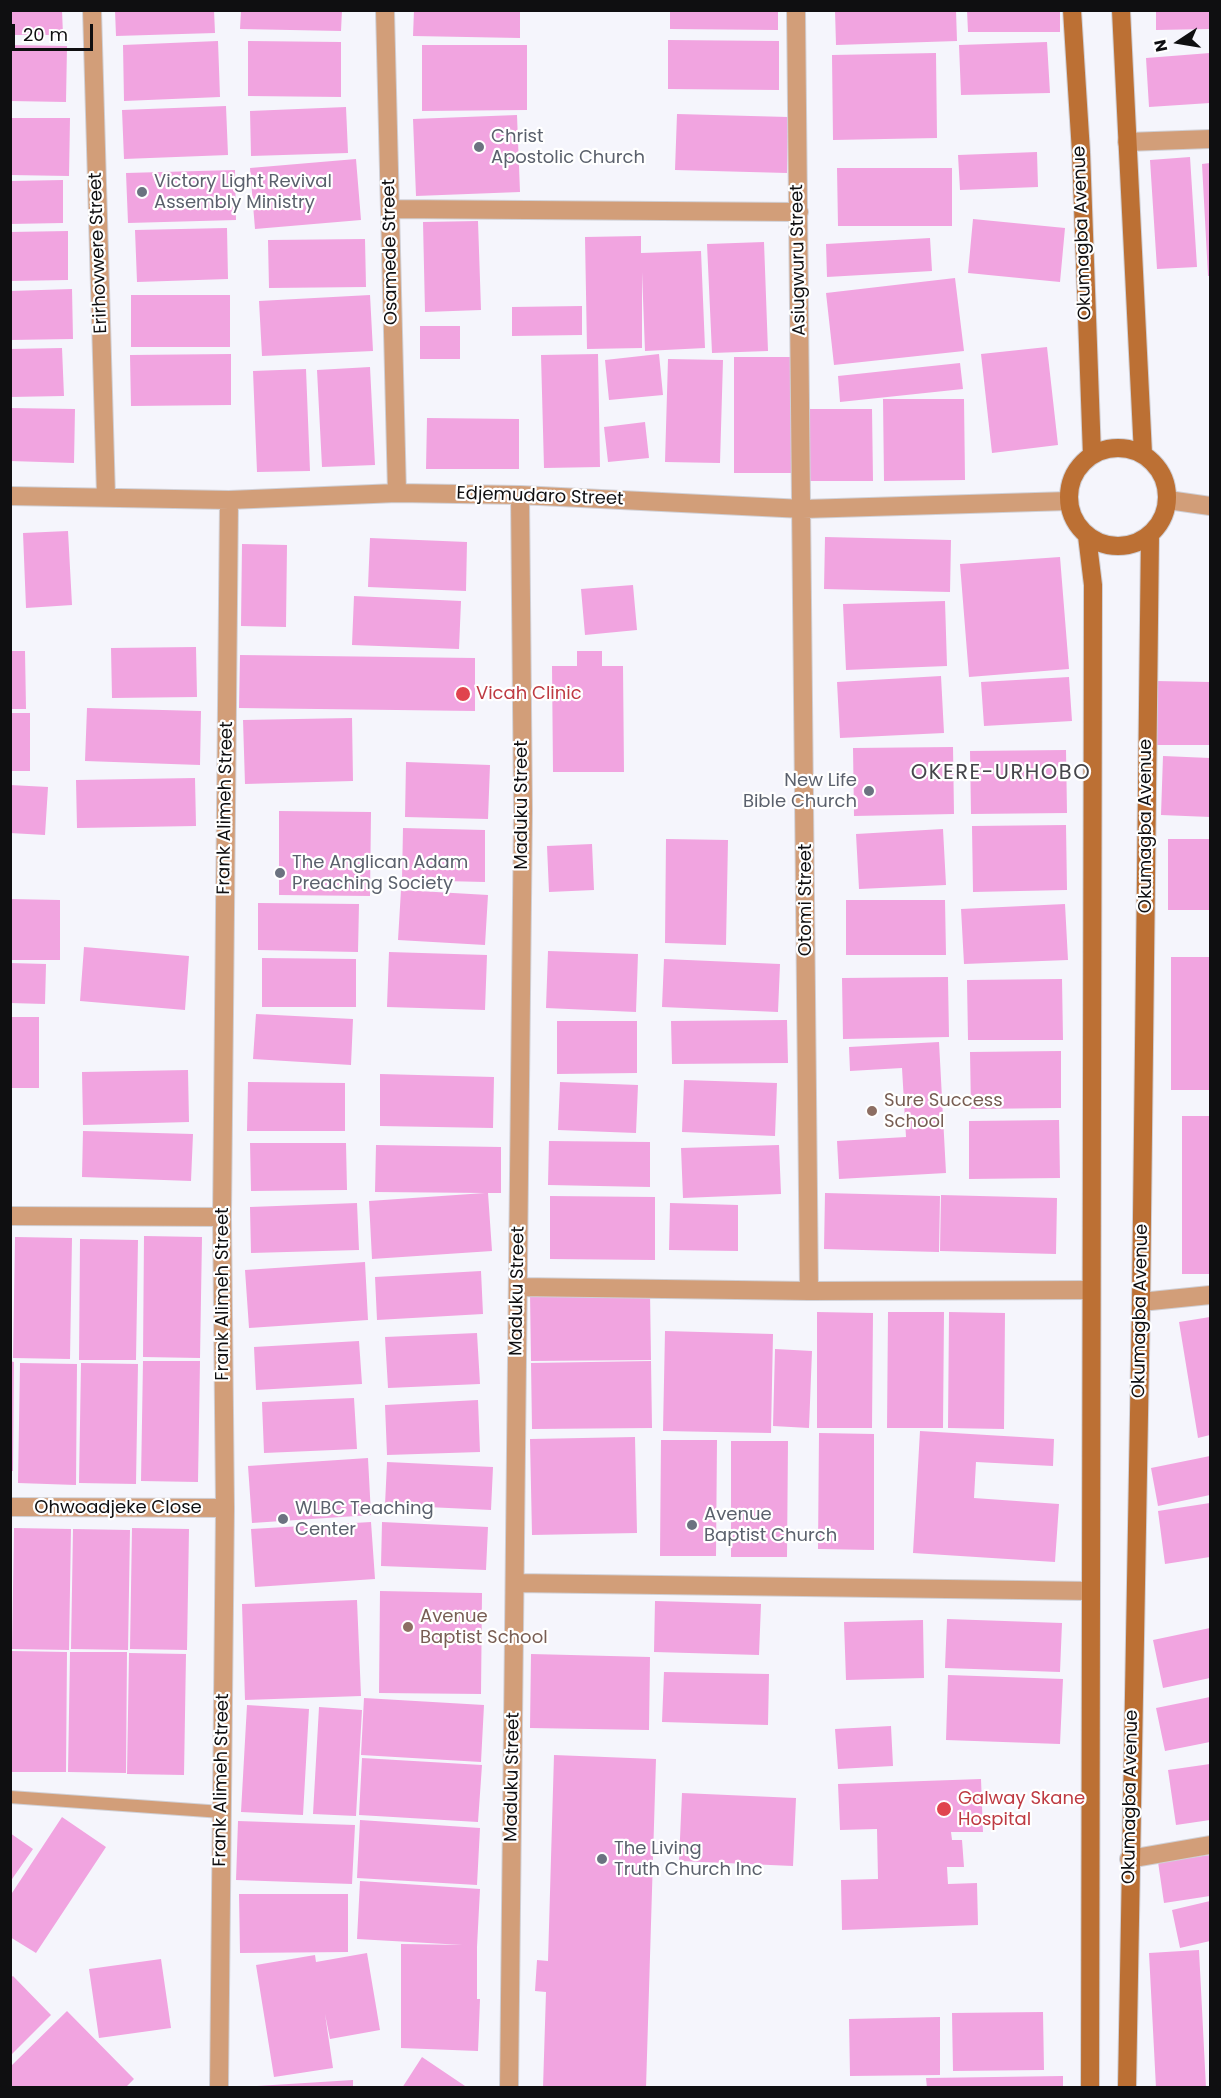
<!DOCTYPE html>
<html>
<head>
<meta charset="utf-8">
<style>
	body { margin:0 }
	#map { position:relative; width:1221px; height:2098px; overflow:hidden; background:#f5f5fc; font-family:Poppins,sans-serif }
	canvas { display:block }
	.frame { position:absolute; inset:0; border:12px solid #0f0f11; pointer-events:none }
	.north { position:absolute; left:1149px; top:12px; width:60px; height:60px; -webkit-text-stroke:4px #fff; paint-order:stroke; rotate:258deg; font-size:16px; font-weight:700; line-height:24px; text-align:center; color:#0f0f11 }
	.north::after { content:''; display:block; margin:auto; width:21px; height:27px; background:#0f0f11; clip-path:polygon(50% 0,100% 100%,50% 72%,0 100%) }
	.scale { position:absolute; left:12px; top:24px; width:81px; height:27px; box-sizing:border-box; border:3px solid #0f0f11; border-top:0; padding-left:8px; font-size:18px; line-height:21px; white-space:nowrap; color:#0f0f11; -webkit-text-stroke:4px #fff; paint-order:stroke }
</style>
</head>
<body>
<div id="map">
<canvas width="1221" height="2098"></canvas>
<div class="frame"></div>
<div class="north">N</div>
<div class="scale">20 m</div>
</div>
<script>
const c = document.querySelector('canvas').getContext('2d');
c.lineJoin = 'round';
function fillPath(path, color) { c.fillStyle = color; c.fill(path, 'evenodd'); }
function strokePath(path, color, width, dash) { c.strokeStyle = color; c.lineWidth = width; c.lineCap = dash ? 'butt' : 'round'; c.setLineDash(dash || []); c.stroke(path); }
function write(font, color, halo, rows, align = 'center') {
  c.font = font + ' Poppins,sans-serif'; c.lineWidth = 4.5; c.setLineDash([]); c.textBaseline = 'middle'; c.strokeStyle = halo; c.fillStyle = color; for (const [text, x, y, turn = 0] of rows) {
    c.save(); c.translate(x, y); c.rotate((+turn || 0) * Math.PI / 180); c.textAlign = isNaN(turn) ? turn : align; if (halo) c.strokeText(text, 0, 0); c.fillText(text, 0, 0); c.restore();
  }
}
const building = new Path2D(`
	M 10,10 L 62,10 L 63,35 L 10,35 Z
	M 115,10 L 214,10 L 215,33 L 116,36 Z
	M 241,10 L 342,10 L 341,31 L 240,29 Z
	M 414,10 L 520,10 L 520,38 L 413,36 Z
	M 670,10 L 778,10 L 778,30 L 670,29 Z
	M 835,10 L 956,10 L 957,41 L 836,45 Z
	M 967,10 L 1060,10 L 1060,32 L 968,32 Z
	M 1156,10 L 1210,10 L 1210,29 L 1156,30 Z
	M 668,40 L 779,41 L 779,90 L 668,89 Z
	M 218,41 L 220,97 L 124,101 L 123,45 Z
	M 248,41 L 341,42 L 341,97 L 248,96 Z
	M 1047,42 L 1050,93 L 961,95 L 959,45 Z
	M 10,45 L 67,46 L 66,102 L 10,101 Z
	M 422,45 L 527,45 L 527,110 L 422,111 Z
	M 936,53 L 937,138 L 833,140 L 832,55 Z
	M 1210,53 L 1210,103 L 1149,107 L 1146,58 Z
	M 226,106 L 228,155 L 124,159 L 122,110 Z
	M 346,107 L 348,153 L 251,156 L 250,111 Z
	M 677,114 L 788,117 L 787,173 L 675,170 Z
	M 517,115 L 520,192 L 416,196 L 413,119 Z
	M 10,118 L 70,118 L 69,176 L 10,175 Z
	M 1037,152 L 1038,187 L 960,190 L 958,155 Z
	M 1190,157 L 1197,267 L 1157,269 L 1150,160 Z
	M 356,159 L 361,220 L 255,229 L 250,168 Z
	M 1210,163 L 1210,276 L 1208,276 L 1202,164 Z
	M 837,168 L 952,168 L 952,226 L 838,226 Z
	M 235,170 L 236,220 L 128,223 L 126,173 Z
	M 63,180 L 63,223 L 10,224 L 10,181 Z
	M 973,219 L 1065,228 L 1060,282 L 968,273 Z
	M 478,221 L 481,310 L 425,312 L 423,222 Z
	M 227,228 L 228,279 L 137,282 L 135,230 Z
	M 68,231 L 68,280 L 10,281 L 10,232 Z
	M 641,236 L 641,253 L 701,251 L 705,348 L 645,351 L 642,272 L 642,348 L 587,349 L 585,237 Z
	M 930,238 L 932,271 L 827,277 L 826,244 Z
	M 365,239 L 366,287 L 269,288 L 268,240 Z
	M 764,242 L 768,351 L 712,353 L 707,244 Z
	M 955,278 L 964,351 L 834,365 L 826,293 Z
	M 72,289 L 73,339 L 10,340 L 10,291 Z
	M 131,295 L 230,295 L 230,347 L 131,347 Z
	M 370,295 L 373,351 L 262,356 L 259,301 Z
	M 582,306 L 582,335 L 512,336 L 512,307 Z
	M 420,326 L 460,326 L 460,359 L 420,359 Z
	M 1047,347 L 1058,445 L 992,453 L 981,354 Z
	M 62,348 L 64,396 L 10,397 L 10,349 Z
	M 231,354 L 231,405 L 131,406 L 130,355 Z
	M 598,354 L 600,467 L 544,468 L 541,355 Z
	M 659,354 L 663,395 L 609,400 L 605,360 Z
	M 734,357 L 792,357 L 792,473 L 734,473 Z
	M 668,359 L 723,360 L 720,463 L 665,462 Z
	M 960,363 L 963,389 L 840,402 L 838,376 Z
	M 370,367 L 375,465 L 322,467 L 317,370 Z
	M 306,369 L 310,471 L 257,472 L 253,371 Z
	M 883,399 L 964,399 L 965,480 L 884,481 Z
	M 10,408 L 75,409 L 74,463 L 10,461 Z
	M 809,409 L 872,409 L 873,481 L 809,481 Z
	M 427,418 L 519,419 L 519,469 L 426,469 Z
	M 645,422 L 649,458 L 608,462 L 604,427 Z
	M 68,531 L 72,605 L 26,608 L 23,533 Z
	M 825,537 L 951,540 L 950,592 L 824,589 Z
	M 370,538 L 467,542 L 466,591 L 368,587 Z
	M 242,544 L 287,545 L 286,627 L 241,626 Z
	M 1060,557 L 1069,669 L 969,677 L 960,564 Z
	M 633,585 L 637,630 L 585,635 L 581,589 Z
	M 354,596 L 461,601 L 459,649 L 352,645 Z
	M 945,601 L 947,666 L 846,670 L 843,604 Z
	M 196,647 L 197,697 L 112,698 L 111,648 Z
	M 10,651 L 25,651 L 26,709 L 10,709 Z
	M 577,651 L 602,651 L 602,666 L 623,666 L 624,772 L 553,772 L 552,666 L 577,666 Z
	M 240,655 L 475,658 L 475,711 L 239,708 Z
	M 941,676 L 944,733 L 840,738 L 837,682 Z
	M 1069,677 L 1072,721 L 984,726 L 981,682 Z
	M 1155,681 L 1210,682 L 1210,745 L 1154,745 Z
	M 87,708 L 201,711 L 200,765 L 85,761 Z
	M 10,713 L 30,713 L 30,771 L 10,771 Z
	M 352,718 L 353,781 L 245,784 L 243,720 Z
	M 953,747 L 954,814 L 854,816 L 853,748 Z
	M 1066,750 L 1067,813 L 971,814 L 970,751 Z
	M 1163,756 L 1210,758 L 1210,817 L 1161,815 Z
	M 406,762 L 490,765 L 488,819 L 405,817 Z
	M 195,778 L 196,826 L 77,828 L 76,780 Z
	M 10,785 L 48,787 L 45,835 L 10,833 Z
	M 279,811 L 371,812 L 370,896 L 279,895 Z
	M 1066,825 L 1067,890 L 973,892 L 972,826 Z
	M 403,828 L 485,830 L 485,882 L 402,880 Z
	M 943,829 L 946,885 L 859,889 L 856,834 Z
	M 666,839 L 728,840 L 726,945 L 665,943 Z
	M 1168,839 L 1210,839 L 1210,910 L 1168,910 Z
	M 592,844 L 594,890 L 549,892 L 547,846 Z
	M 401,890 L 488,895 L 485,945 L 398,940 Z
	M 10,899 L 60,900 L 60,960 L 10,960 Z
	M 846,900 L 945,900 L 946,955 L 846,955 Z
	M 258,903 L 359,904 L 358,952 L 258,950 Z
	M 1065,904 L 1068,960 L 964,964 L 961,909 Z
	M 84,947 L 189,956 L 185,1010 L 80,1001 Z
	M 548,951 L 638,954 L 636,1012 L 546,1008 Z
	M 389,952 L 487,955 L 485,1010 L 387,1007 Z
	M 1171,957 L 1210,957 L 1210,1090 L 1171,1090 Z
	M 262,958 L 356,959 L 356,1007 L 262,1007 Z
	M 664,959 L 780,964 L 778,1012 L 662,1007 Z
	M 10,963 L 46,964 L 45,1004 L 10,1003 Z
	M 948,977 L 949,1037 L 843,1039 L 842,978 Z
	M 1062,979 L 1063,1040 L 968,1040 L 967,980 Z
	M 256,1014 L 353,1019 L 351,1065 L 253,1059 Z
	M 10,1017 L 39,1017 L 39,1088 L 10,1088 Z
	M 787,1020 L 788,1063 L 672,1064 L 671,1021 Z
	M 557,1021 L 637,1021 L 637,1073 L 557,1074 Z
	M 939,1042 L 946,1173 L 839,1179 L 837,1141 L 906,1137 L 902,1068 L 850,1071 L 849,1047 Z
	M 1061,1051 L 1061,1108 L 971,1109 L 970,1052 Z
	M 188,1070 L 189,1122 L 83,1125 L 82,1072 Z
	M 380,1074 L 494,1077 L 493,1128 L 380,1126 Z
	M 684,1080 L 777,1083 L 775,1136 L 682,1132 Z
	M 248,1082 L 345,1083 L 345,1131 L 247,1131 Z
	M 560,1082 L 638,1085 L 636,1133 L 558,1130 Z
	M 1182,1116 L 1210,1116 L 1210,1274 L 1182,1274 Z
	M 1059,1120 L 1060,1178 L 969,1179 L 969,1121 Z
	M 83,1131 L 193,1134 L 191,1181 L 82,1177 Z
	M 549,1141 L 650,1142 L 650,1187 L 548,1185 Z
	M 250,1143 L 346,1143 L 347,1190 L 251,1191 Z
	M 376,1145 L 501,1147 L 501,1193 L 488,1193 L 492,1251 L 372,1259 L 369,1201 L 485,1193 L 375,1192 Z
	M 779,1145 L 781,1194 L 683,1198 L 681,1148 Z
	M 825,1193 L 940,1196 L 939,1252 L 824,1249 Z
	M 941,1195 L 1057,1198 L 1056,1254 L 940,1251 Z
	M 550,1196 L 655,1197 L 655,1260 L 550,1259 Z
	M 357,1203 L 359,1250 L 251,1253 L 250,1207 Z
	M 670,1203 L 738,1205 L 738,1251 L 669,1250 Z
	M 144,1236 L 202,1237 L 200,1358 L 143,1357 Z
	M 15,1237 L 72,1238 L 70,1359 L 13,1358 Z
	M 80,1239 L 138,1240 L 136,1360 L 79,1360 Z
	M 365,1262 L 368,1320 L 249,1328 L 245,1270 Z
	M 481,1271 L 483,1314 L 377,1320 L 375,1277 Z
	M 650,1292 L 651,1360 L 531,1361 L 530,1293 Z
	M 817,1312 L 873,1313 L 872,1428 L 817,1428 Z
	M 888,1312 L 944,1312 L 943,1428 L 887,1428 Z
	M 949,1312 L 1005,1313 L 1004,1429 L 948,1428 Z
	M 1210,1317 L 1210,1435 L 1198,1438 L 1179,1322 Z
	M 665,1331 L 773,1334 L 771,1433 L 663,1431 Z
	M 477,1333 L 480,1384 L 388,1388 L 385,1337 Z
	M 359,1341 L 362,1384 L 256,1390 L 254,1347 Z
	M 775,1349 L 812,1351 L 809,1428 L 773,1426 Z
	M 10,1361 L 14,1362 L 13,1471 L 10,1471 Z
	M 143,1361 L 200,1361 L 198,1482 L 141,1481 Z
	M 651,1361 L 652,1428 L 532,1429 L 531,1363 Z
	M 20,1363 L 77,1364 L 76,1485 L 18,1483 Z
	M 81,1363 L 138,1364 L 136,1484 L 79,1483 Z
	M 354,1398 L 357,1449 L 264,1453 L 262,1402 Z
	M 478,1400 L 480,1452 L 387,1455 L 385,1405 Z
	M 920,1431 L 1054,1439 L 1053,1466 L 976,1462 L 974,1498 L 1059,1504 L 1055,1562 L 913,1553 Z
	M 819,1433 L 874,1434 L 874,1550 L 818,1549 Z
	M 635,1437 L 637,1533 L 532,1535 L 530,1439 Z
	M 661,1440 L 717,1440 L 716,1556 L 660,1556 Z
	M 731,1441 L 788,1441 L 787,1557 L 731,1557 Z
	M 1210,1456 L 1210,1495 L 1158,1506 L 1151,1468 Z
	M 368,1458 L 371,1515 L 252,1523 L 248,1466 Z
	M 387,1462 L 493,1467 L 491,1510 L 385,1505 Z
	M 1210,1503 L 1210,1557 L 1165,1564 L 1158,1511 Z
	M 371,1522 L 375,1579 L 255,1587 L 251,1529 Z
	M 382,1522 L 488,1527 L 486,1570 L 381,1566 Z
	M 14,1528 L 71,1529 L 69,1650 L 12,1649 Z
	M 132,1528 L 189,1529 L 187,1650 L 130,1649 Z
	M 73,1529 L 130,1530 L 128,1650 L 71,1649 Z
	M 380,1591 L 482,1593 L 481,1694 L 379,1693 Z
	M 357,1600 L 361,1696 L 245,1700 L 242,1604 Z
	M 655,1601 L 761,1604 L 759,1655 L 654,1652 Z
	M 947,1619 L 1062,1623 L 1060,1672 L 945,1668 Z
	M 923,1620 L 924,1678 L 846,1680 L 844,1622 Z
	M 1210,1628 L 1210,1678 L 1163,1688 L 1153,1640 Z
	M 10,1651 L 67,1652 L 66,1772 L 10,1772 Z
	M 70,1652 L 127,1652 L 126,1773 L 68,1772 Z
	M 129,1653 L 186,1654 L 184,1775 L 127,1774 Z
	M 531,1654 L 650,1657 L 649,1730 L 530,1728 Z
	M 664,1672 L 769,1674 L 768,1725 L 662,1722 Z
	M 948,1675 L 1063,1679 L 1060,1744 L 946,1740 Z
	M 1210,1697 L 1210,1742 L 1165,1751 L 1156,1708 Z
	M 364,1698 L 484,1705 L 481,1762 L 361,1755 Z
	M 247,1705 L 309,1709 L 303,1815 L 241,1812 Z
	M 319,1707 L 362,1710 L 356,1816 L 313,1814 Z
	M 891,1726 L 893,1766 L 838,1769 L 835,1729 Z
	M 554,1755 L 656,1759 L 646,2088 L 543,2088 L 546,1992 L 535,1991 L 537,1960 L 548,1961 Z
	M 362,1758 L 482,1765 L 478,1822 L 359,1815 Z
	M 1210,1764 L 1210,1820 L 1176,1825 L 1168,1770 Z
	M 981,1779 L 983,1832 L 951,1832 L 952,1840 L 962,1840 L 964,1867 L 947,1867 L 948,1884 L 977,1883 L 978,1925 L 842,1930 L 841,1880 L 878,1879 L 877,1829 L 840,1830 L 838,1784 Z
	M 682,1793 L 796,1798 L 793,1866 L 679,1861 Z
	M 62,1817 L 106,1847 L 36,1953 L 10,1937 L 10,1896 Z
	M 360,1820 L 480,1828 L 477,1885 L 357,1878 Z
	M 238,1821 L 355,1825 L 352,1884 L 236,1880 Z
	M 10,1833 L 33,1849 L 10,1882 Z
	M 1210,1855 L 1210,1896 L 1164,1903 L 1158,1862 Z
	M 360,1881 L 480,1889 L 477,1947 L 477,1999 L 480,1999 L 478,2051 L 401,2048 L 401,1944 L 463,1945 L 357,1939 Z
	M 239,1894 L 348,1894 L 348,1952 L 240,1953 Z
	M 1210,1901 L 1210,1941 L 1180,1948 L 1172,1910 Z
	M 1199,1950 L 1206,2088 L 1156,2088 L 1149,1953 Z
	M 367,1953 L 380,2030 L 330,2039 L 325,2014 L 333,2068 L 274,2077 L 256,1965 L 315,1955 L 316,1962 Z
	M 161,1959 L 171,2028 L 99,2038 L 89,1969 Z
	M 13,1976 L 51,2015 L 10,2056 L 10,1978 Z
	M 67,2011 L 134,2079 L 125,2088 L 10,2088 L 10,2067 Z
	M 1043,2012 L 1044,2070 L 953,2071 L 952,2013 Z
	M 940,2017 L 940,2075 L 850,2076 L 849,2019 Z
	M 422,2057 L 468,2088 L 402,2088 Z
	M 1063,2076 L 1063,2088 L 927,2088 L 926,2078 Z
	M 353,2080 L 353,2088 L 257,2088 L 257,2086 Z`);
const service = new Path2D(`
	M 10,1797 L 222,1812`);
const minor = new Path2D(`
	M 92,10 L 106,496
	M 385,10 L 397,493
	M 796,10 L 809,1291
	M 1127,142 L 1210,139
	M 390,209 L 799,212
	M 10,496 L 229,500 L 397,493 L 520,495 L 803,509 L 1069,501
	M 1168,500 L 1210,506
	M 10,1216 L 222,1217
	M 519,1287 L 809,1291 L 1090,1290
	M 1141,1302 L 1210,1295
	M 10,1507 L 225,1508
	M 515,1583 L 1091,1591
	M 1129,1859 L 1210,1845
	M 219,2088 L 225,1508 L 222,1217 L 229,500
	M 509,2088 L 523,810 L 520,495`);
const secondary = new Path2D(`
	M 1072,10 L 1081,152 L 1092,455
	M 1121,10 L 1143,454
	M1069 497a49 49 0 1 1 98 0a49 49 0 1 1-98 0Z
	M 1087,536 L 1093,585 L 1090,2088
	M 1127,2088 L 1141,1302 L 1150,535`);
const markers = [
	[479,147,6,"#6b7280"],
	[142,192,6,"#6b7280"],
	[463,694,8,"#e0444e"],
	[869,791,6,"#6b7280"],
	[280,873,6,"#6b7280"],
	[872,1111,6,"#8d6e63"],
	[283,1519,6,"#6b7280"],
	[692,1525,6,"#6b7280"],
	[408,1627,6,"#8d6e63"],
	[944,1809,8,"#e0444e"],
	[602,1859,6,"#6b7280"]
];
const worshipNames = [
	["Christ",491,137],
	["Apostolic Church",491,158],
	["Victory Light Revival",154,182],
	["Assembly Ministry",154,203],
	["New Life",857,781,"right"],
	["Bible Church",857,802,"right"],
	["The Anglican Adam",292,863],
	["Preaching Society",292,884],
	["WLBC Teaching",295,1509],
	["Center",295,1530],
	["Avenue",704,1515],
	["Baptist Church",704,1536],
	["The Living",614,1849],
	["Truth Church Inc",614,1870]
];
const streetNames = [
	["Okumagba Avenue",1083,233,-92],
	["Osamede Street",391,252,-91],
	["Erirhovwere Street",99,253,-92],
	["Asiugwuru Street",799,260,-91],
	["Edjemudaro Street",540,497,2],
	["Maduku Street",522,805,-90],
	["Frank Alimeh Street",226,808,-89],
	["Okumagba Avenue",1146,826,-90],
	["Otomi Street",806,900,-90],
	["Maduku Street",518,1291,-89],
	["Frank Alimeh Street",223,1294,-90],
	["Okumagba Avenue",1141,1311,-89],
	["Ohwoadjeke Close",118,1508],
	["Maduku Street",513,1777,-89],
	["Frank Alimeh Street",222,1780,-89],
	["Okumagba Avenue",1131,1797,-89]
];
const healthNames = [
	["Vicah Clinic",476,694],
	["Galway Skane",958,1799],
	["Hospital",958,1820]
];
const educationNames = [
	["Sure Success",884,1101],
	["School",884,1122],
	["Avenue",420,1617],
	["Baptist School",420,1638]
];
const quarterNames = [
	["OKERE-URHOBO",1001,774]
];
fillPath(building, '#f1a4e0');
strokePath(service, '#d0d0d6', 14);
strokePath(minor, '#d0d0d6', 20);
strokePath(secondary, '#d0d0d6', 20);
strokePath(service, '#d29e79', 12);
strokePath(minor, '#d29e79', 18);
strokePath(secondary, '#bc7034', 18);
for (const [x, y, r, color] of markers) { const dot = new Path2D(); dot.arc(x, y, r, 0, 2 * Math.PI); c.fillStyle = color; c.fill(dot); strokePath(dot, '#fff', 2); }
write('18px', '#5b616d', '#fff', worshipNames, 'left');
write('18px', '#0f0f11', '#fff', streetNames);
write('18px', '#be3a42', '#fff', healthNames, 'left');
write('18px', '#785e54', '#fff', educationNames, 'left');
c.letterSpacing = '1.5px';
write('21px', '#46464b', '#fff', quarterNames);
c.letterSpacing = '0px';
</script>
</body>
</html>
